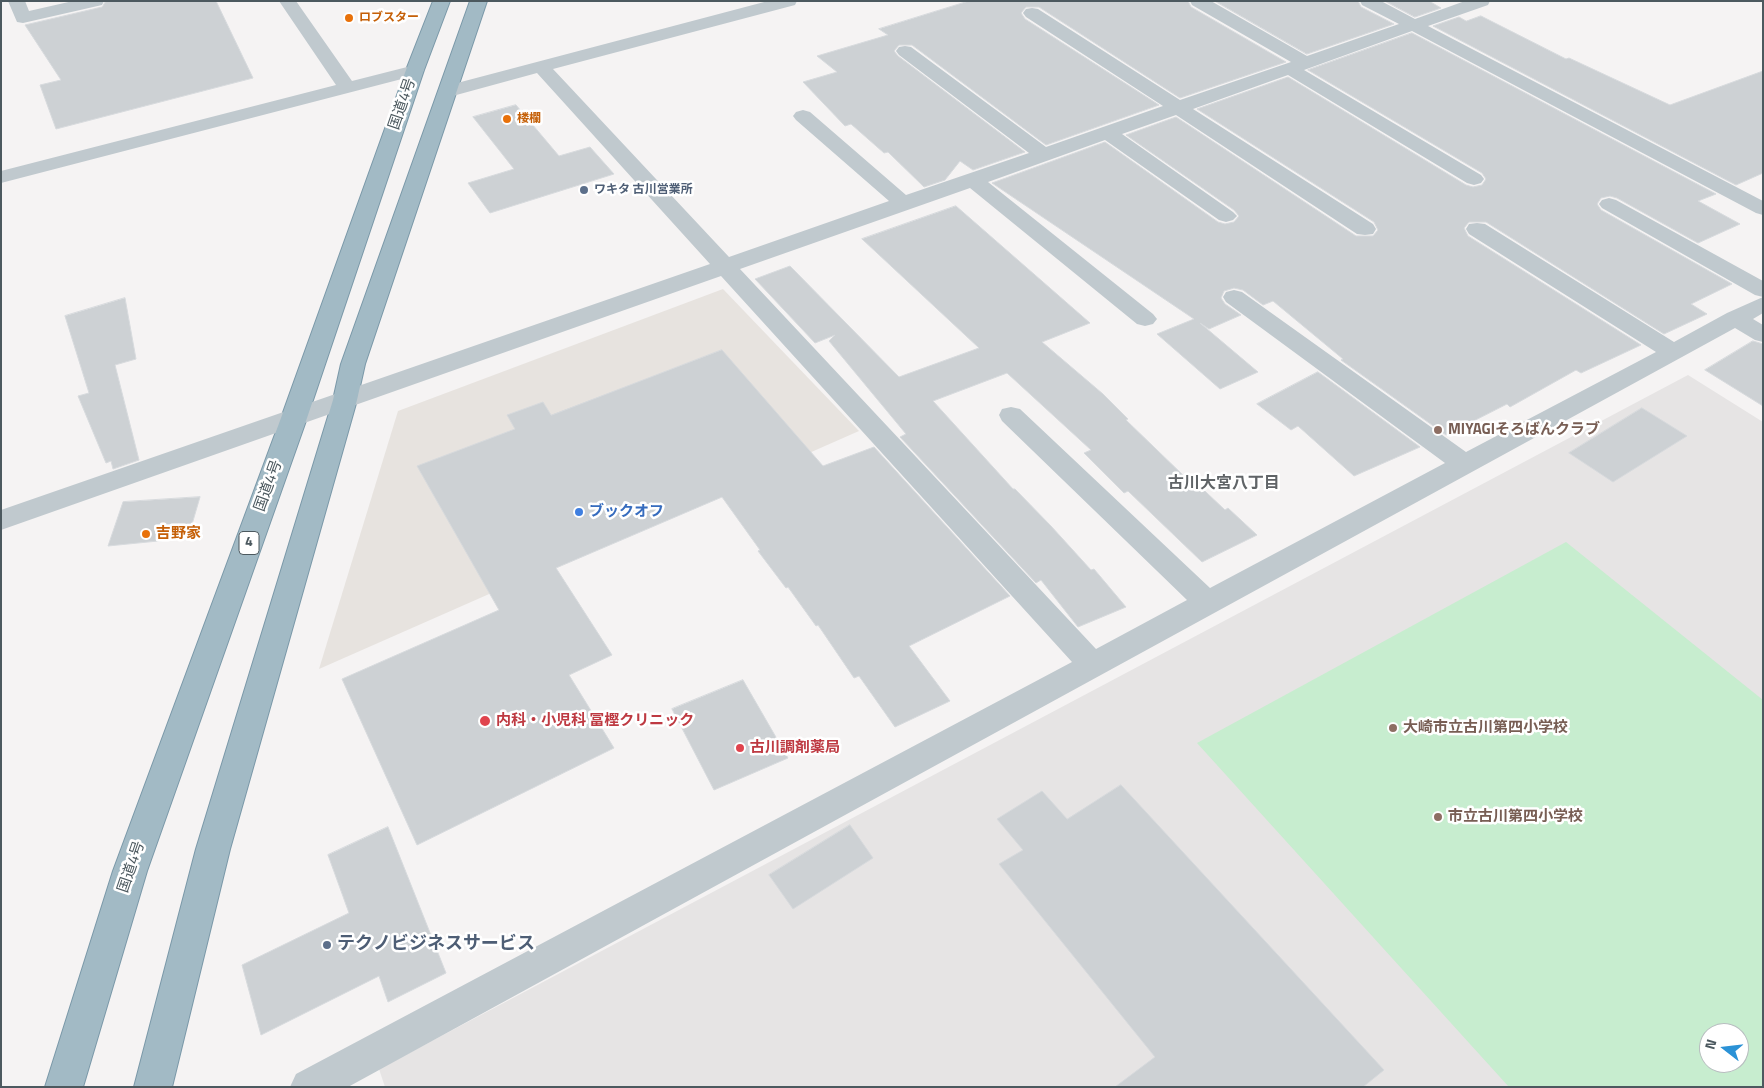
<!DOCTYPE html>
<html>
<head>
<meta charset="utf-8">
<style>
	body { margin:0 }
	#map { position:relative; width:1764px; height:1088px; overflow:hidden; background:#f5f3f3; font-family:"Titillium Web",sans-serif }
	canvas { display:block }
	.frame { position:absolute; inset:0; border:2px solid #4c595f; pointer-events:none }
	.north { position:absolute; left:1699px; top:1023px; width:50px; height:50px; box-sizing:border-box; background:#fff; border:1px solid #b7bdbf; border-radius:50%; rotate:286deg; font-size:14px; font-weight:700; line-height:20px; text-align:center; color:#4c595f }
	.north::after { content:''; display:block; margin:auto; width:18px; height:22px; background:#2b92d6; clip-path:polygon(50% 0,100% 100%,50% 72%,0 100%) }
</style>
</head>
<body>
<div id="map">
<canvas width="1764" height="1088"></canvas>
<div class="frame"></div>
<div class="north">N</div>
</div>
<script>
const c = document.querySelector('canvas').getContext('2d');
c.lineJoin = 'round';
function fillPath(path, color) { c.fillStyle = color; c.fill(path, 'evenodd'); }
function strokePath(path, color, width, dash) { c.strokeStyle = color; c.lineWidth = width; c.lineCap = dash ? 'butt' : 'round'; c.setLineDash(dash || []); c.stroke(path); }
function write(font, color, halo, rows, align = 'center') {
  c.font = font + ' "Titillium Web","Noto Sans JP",sans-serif'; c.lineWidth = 5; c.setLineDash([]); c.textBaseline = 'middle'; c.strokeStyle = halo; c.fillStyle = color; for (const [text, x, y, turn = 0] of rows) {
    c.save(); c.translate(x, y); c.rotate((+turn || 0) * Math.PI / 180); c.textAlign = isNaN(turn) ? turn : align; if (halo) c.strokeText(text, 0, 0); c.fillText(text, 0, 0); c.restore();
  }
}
const commercial = new Path2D(`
	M 723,289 L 859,431 L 319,669 L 398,411 Z`);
const education = new Path2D(`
	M 1688,375 L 1763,422 L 1763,1087 L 385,1087 L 379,1069 ZM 1709,1033 L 1739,1033 L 1739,1063 L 1709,1063 Z`);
const green = new Path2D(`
	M 1566,542 L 1763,700 L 1763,1087 L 1509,1087 L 1197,743 ZM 1709,1033 L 1739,1033 L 1739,1063 L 1709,1063 Z`);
const building = new Path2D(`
	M 106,1 L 216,1 L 253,78 L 56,129 L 40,85 L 61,80 L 25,25 L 102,7 Z
	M 969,1 L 1188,1 L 1191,7 L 1286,62 L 1180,98 L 1039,7 L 1026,7 L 1021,13 L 1025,19 L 1159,105 L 1046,145 L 912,45 L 899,45 L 894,51 L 898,56 L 1025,152 L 973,170 L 960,161 L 945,180 L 924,187 L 888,152 L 884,153 L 851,124 L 845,126 L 803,82 L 837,72 L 817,56 L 888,35 L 879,29 Z
	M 1215,1 L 1358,1 L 1361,7 L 1394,24 L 1307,54 Z
	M 1385,1 L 1429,1 L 1441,8 L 1415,17 Z
	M 1481,16 L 1566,59 L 1569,58 L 1670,105 L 1763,71 L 1763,173 L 1736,185 L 1433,26 L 1459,17 L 1466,21 Z
	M 1412,33 L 1716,194 L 1698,201 L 1740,224 L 1698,243 L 1617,198 L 1610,196 L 1601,198 L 1597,204 L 1601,210 L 1732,284 L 1691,304 L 1707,314 L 1664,334 L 1486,222 L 1469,222 L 1464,228 L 1468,236 L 1641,345 L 1581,373 L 1576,370 L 1510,407 L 1507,404 L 1446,435 L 1341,360 L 1343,359 L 1273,301 L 1263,305 L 1243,290 L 1234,288 L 1224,291 L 1221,298 L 1225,304 L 1241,315 L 1209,329 L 1200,323 L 1258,372 L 1220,389 L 1157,334 L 1194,319 L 992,183 L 1105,142 L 1218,222 L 1225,224 L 1234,222 L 1239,216 L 1234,210 L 1126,135 L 1176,117 L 1356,236 L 1373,236 L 1378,230 L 1374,222 L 1197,109 L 1288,77 L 1466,185 L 1473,187 L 1482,185 L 1486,179 L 1482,173 L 1308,70 Z
	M 516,105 L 559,156 L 590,147 L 614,174 L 490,213 L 468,183 L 514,169 L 473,117 Z
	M 956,206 L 1090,323 L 1042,342 L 1103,394 L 1128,419 L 1126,420 L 1185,477 L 1188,475 L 1225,510 L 1228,508 L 1257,535 L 1202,562 L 1128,491 L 1124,493 L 1084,453 L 1091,450 L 1007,373 L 933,401 L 1013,489 L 1015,489 L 1051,526 L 1091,570 L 1094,569 L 1126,607 L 1078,627 L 1041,580 L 1036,583 L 900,437 L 906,434 L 829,341 L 835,335 L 815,343 L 755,279 L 790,266 L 899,377 L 979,348 L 862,239 Z
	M 125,298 L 136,359 L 115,365 L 139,460 L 113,469 L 111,461 L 106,463 L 78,396 L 89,393 L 65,316 Z
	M 1753,341 L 1763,344 L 1763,406 L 1705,370 Z
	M 722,350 L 823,466 L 874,447 L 1010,596 L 909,646 L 950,701 L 895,727 L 859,676 L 854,678 L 818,625 L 816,626 L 788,587 L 786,588 L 758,551 L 760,550 L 722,497 L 556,568 L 612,655 L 569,675 L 614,748 L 417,845 L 342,679 L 499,610 L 417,466 L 515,429 L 507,415 L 543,402 L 551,415 Z
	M 1318,372 L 1420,447 L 1354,476 L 1298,426 L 1291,430 L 1257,404 Z
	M 1642,408 L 1687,436 L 1613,482 L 1569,453 Z
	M 200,497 L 188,538 L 108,546 L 123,502 Z
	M 743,680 L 788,758 L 714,790 L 672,709 Z
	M 1121,785 L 1384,1070 L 1363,1087 L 1115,1087 L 1155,1057 L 999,864 L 1023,850 L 997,819 L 1042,791 L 1067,819 Z
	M 850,825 L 873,858 L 793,909 L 769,875 Z
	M 388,827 L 446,973 L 388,1002 L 379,976 L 261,1035 L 242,965 L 349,913 L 328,855 Z`);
const minor = new Path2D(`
	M 8,1 L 25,1 L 29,11 L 73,1 L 104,1 L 102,5 L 23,23 L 17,22 Z
	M 279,1 L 296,1 L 352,81 L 415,65 L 421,66 L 424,70 L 421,74 L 1,183 L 1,171 L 336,85 Z
	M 768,1 L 797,1 L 795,5 L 553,69 L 729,257 L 889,201 L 796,120 L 793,116 L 796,112 L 803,110 L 810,112 L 906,195 L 1029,153 L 899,55 L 896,51 L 899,47 L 905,46 L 911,47 L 1046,147 L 1163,106 L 1026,17 L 1023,13 L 1026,9 L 1032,8 L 1038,9 L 1180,100 L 1291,62 L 1192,5 L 1190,1 L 1211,1 L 1307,56 L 1399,24 L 1362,5 L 1360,1 L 1381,1 L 1415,19 L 1465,1 L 1490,1 L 1488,5 L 1428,26 L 1763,201 L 1763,215 L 1756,213 L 1412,31 L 1304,70 L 1481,175 L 1484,179 L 1481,183 L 1474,185 L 1467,183 L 1288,75 L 1193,109 L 1373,224 L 1376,229 L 1373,234 L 1365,235 L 1357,234 L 1176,115 L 1122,134 L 1233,212 L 1237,216 L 1233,220 L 1226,222 L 1219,220 L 1105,140 L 988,182 L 1153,314 L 1157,319 L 1153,324 L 1145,326 L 1137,324 L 970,188 L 740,269 L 1096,649 L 1187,600 L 1002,421 L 999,415 L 1002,409 L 1011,407 L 1020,409 L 1210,588 L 1445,463 L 1226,302 L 1223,297 L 1226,292 L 1234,290 L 1242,292 L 1466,452 L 1656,352 L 1469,234 L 1466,229 L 1469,224 L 1477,223 L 1485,224 L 1674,342 L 1727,313 L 1763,297 L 1763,313 L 1753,319 L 1763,325 L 1763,342 L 1755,340 L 1735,328 L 348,1087 L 290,1087 L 296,1074 L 1072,662 L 721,276 L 1,530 L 1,510 L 710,264 L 537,73 L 449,97 L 442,95 L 440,91 L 442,87 Z
	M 1609,198 L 1616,200 L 1763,281 L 1763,297 L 1755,295 L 1602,208 L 1599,204 L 1602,200 Z`);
const trunk = new Path2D(`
	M 433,1 L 450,1 L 424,70 L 307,418 L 147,871 L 83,1087 L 45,1087 L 113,871 L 281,418 L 406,70 Z
	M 470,1 L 487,1 L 365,364 L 357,400 L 230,849 L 172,1087 L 134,1087 L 196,849 L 333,400 L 341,364 Z`);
const markers = [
	[349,18,5,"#e8710a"],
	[507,119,5,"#e8710a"],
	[584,190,5,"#5c6f8a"],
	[1438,430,5,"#8d6e63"],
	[579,512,5,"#3f7fe0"],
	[146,534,5,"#e8710a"],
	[485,721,6,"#e0444e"],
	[1393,728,5,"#8d6e63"],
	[740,748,5,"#e0444e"],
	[1438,817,5,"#8d6e63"],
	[327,945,5,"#5c6f8a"]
];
const farFoodnames = [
	["ロブスター",359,18],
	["楼欄",517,119]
];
const farServicenames = [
	["ワキタ 古川営業所",594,190]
];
const shields = [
	[249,543,20]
];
const shieldNames = [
	["4",249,543]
];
const streetNames = [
	["国道4号",403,104,-71],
	["国道4号",269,486,-70],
	["国道4号",132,867,-71]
];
const educationNames = [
	["MIYAGIそろばんクラブ",1448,430],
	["大崎市立古川第四小学校",1403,728],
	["市立古川第四小学校",1448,817]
];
const shopNames = [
	["ブックオフ",589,512]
];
const foodNames = [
	["吉野家",156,534]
];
const healthNames = [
	["内科・小児科 冨樫クリニック",496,721],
	["古川調剤薬局",750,748]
];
const neighbourhoodNames = [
	["古川大宮八丁目",1224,484]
];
const nearServicenames = [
	["テクノビジネスサービス",337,945]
];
fillPath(commercial, '#e7e3df');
fillPath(education, '#e6e4e4');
fillPath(green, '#c7edcf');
fillPath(building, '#cdd1d4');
strokePath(building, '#d7dadd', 1);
strokePath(trunk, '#7a98a8', 2);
fillPath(minor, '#c0c9ce');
fillPath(trunk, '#a2bac5');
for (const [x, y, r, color] of markers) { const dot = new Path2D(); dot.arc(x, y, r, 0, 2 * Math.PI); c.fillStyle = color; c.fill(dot); strokePath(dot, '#fff', 2); }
write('bold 12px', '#c56008', '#fff', farFoodnames, 'left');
write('bold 12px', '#4e5e75', '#fff', farServicenames, 'left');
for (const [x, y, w] of shields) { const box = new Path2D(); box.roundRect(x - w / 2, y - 11.5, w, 23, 4); c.fillStyle = '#fff'; c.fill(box); strokePath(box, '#4c595f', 1); }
write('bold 14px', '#4c595f', null, shieldNames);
write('15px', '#4c595f', '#fff', streetNames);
write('bold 15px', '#785e54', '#fff', educationNames, 'left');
write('bold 15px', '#366cbe', '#fff', shopNames, 'left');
write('bold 15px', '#c56008', '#fff', foodNames, 'left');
write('bold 15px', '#be3a42', '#fff', healthNames, 'left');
write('bold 16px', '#606467', '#fff', neighbourhoodNames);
write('bold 18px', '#4e5e75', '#fff', nearServicenames, 'left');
</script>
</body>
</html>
